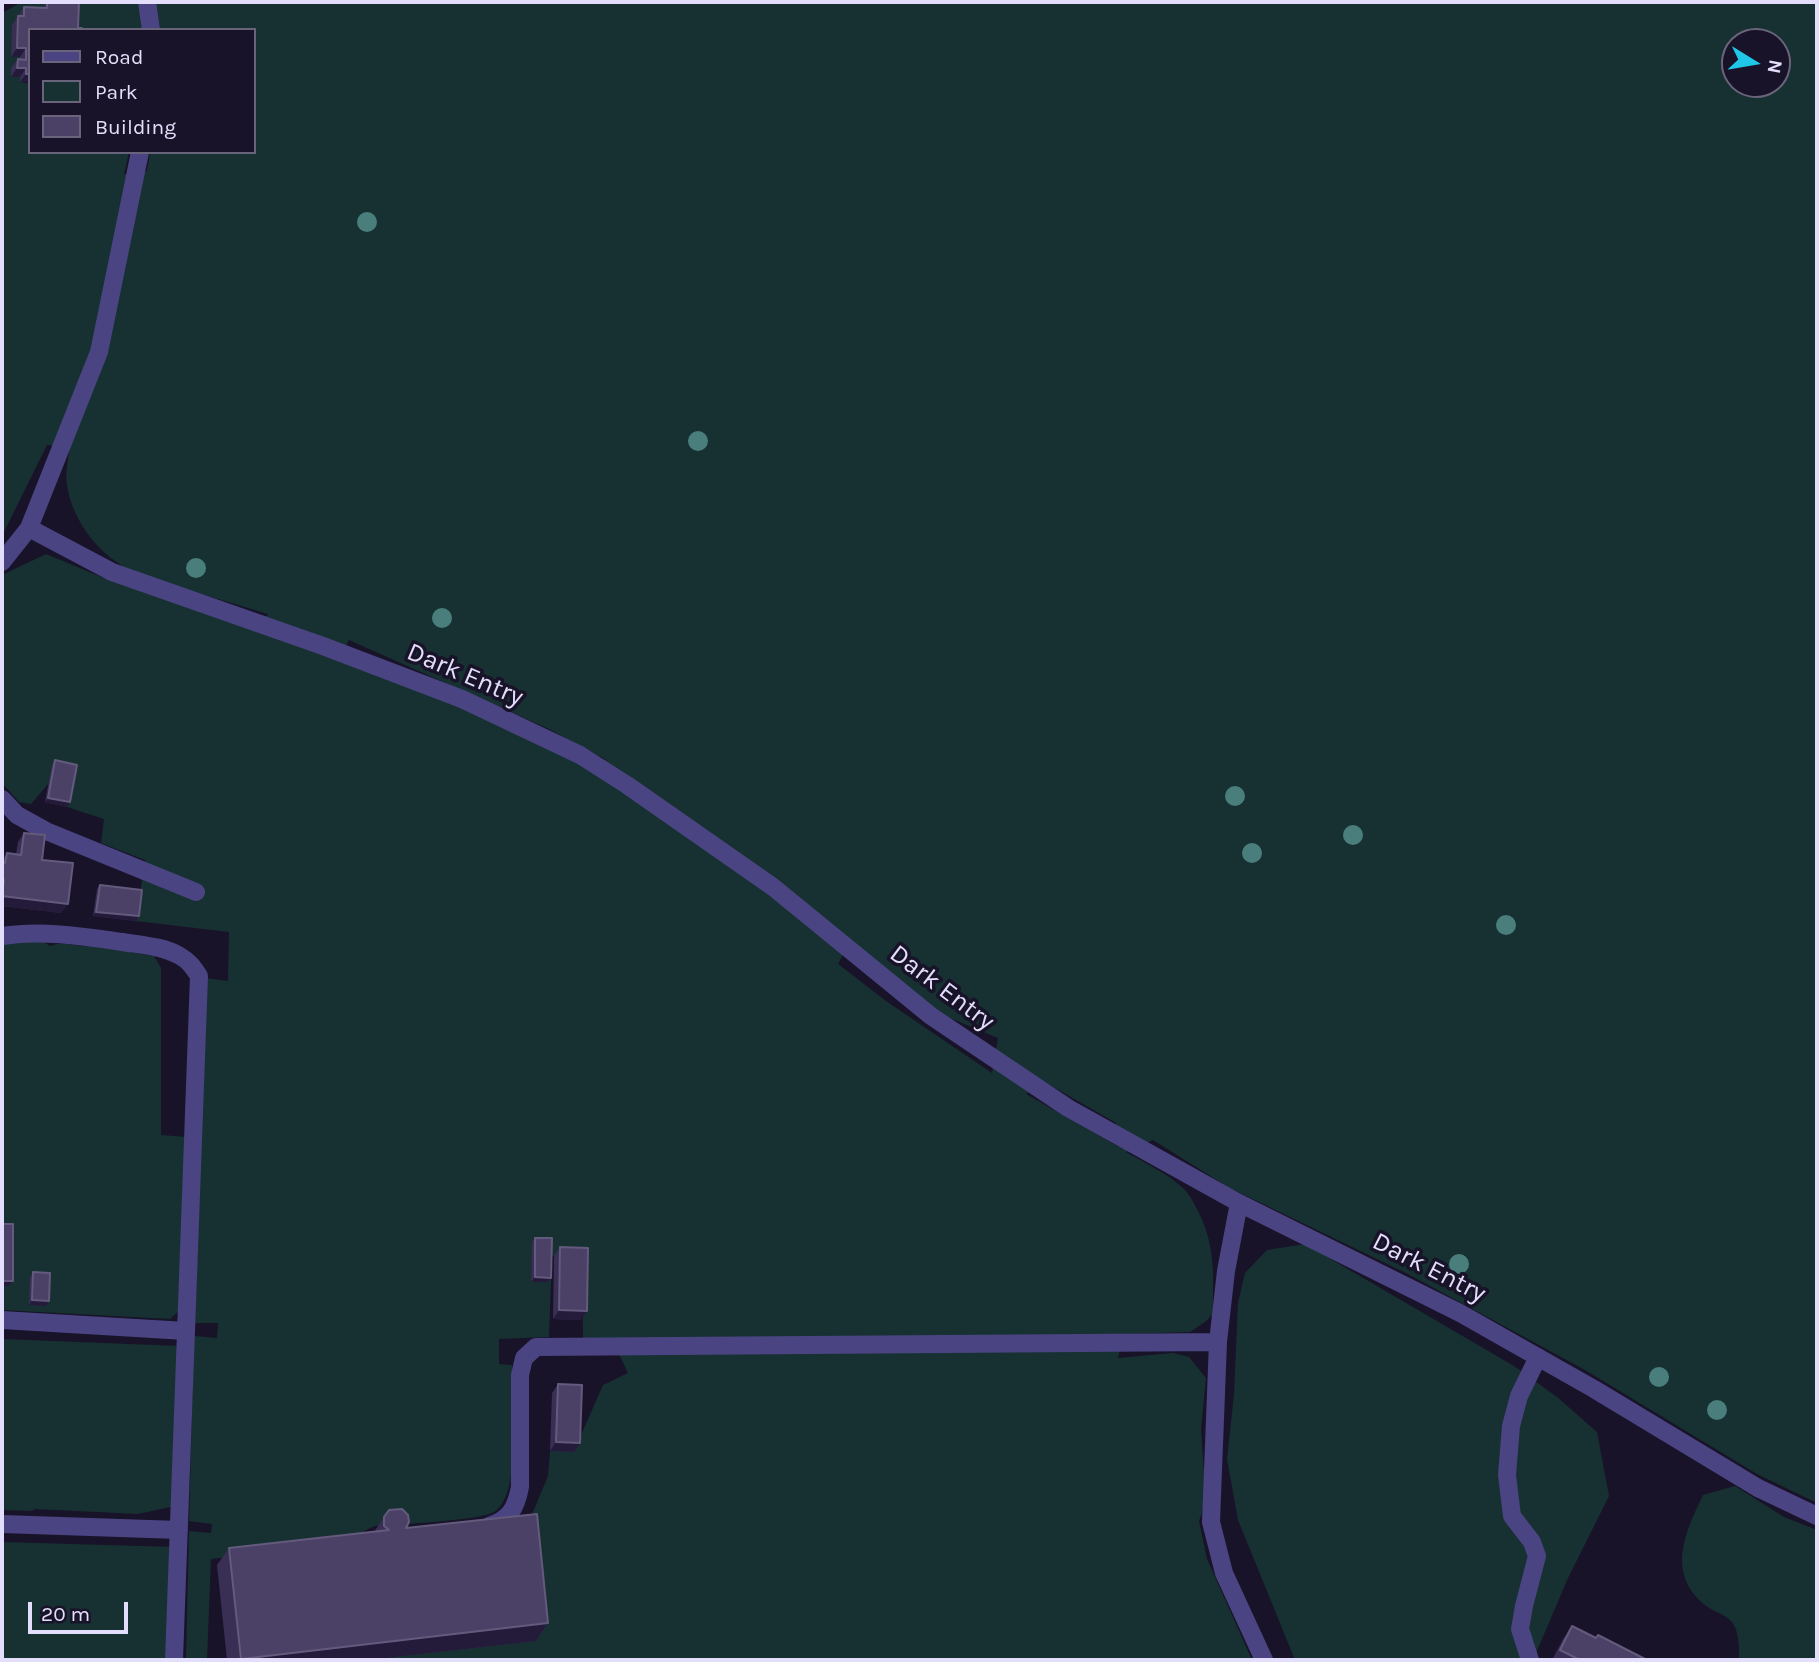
<!DOCTYPE html>
<html>
<head>
<meta charset="utf-8">
<style>
	body { margin:0 }
	#map { position:relative; width:1819px; height:1662px; overflow:hidden; background:#181328; font-family:Karla,sans-serif }
	canvas { display:block }
	.frame { position:absolute; inset:0; border:4px solid #e3defb; pointer-events:none }
	.legend { position:absolute; left:28px; top:28px; width:228px; height:126px; box-sizing:border-box; background:#181328; border:2px solid #69647c; margin:0; padding:9px 12px; list-style:none; font-size:21px; color:#e3defb }
	.legend li { display:flex; align-items:center; gap:14px; height:35px }
	.legend b { width:35px; border:2px solid #69647c }
	.north { position:absolute; left:1721px; top:28px; width:70px; height:70px; box-sizing:border-box; background:#181328; border:2px solid #69647c; border-radius:50%; rotate:101deg; font-size:19px; font-weight:700; line-height:28px; text-align:center; color:#e3defb }
	.north::after { content:''; display:block; margin:auto; width:24px; height:32px; background:#1fc6e7; clip-path:polygon(50% 0,100% 100%,50% 72%,0 100%) }
	.scale { position:absolute; left:28px; top:1602px; width:100px; height:32px; box-sizing:border-box; border:4px solid #e3defb; border-top:0; padding-left:9px; font-size:21px; line-height:24px; white-space:nowrap; color:#e3defb; -webkit-text-stroke:5px #181328; paint-order:stroke }
</style>
</head>
<body>
<div id="map">
<canvas width="1819" height="1662"></canvas>
<div class="frame"></div>
<ul class="legend">
<li><b style="height:9px;background:#4a4482"></b>Road</li>
<li><b style="height:19px;background:#173132"></b>Park</li>
<li><b style="height:19px;background:#4b4166"></b>Building</li>
</ul>
<div class="north">N</div>
<div class="scale">20 m</div>
</div>
<script>
const c = document.querySelector('canvas').getContext('2d');
c.lineJoin = 'round';
function fillPath(path, color) { c.fillStyle = color; c.fill(path, 'evenodd'); }
function strokePath(path, color, width, dash) { c.strokeStyle = color; c.lineWidth = width; c.lineCap = dash ? 'butt' : 'round'; c.setLineDash(dash || []); c.stroke(path); }
function write(font, color, halo, rows, align = 'center') {
  c.font = font + ' Karla,sans-serif'; c.lineWidth = 7; c.setLineDash([]); c.textBaseline = 'middle'; c.strokeStyle = halo; c.fillStyle = color; for (const [text, x, y, turn = 0] of rows) {
    c.save(); c.translate(x, y); c.rotate((+turn || 0) * Math.PI / 180); c.textAlign = isNaN(turn) ? turn : align; if (halo) c.strokeText(text, 0, 0); c.fillText(text, 0, 0); c.restore();
  }
}
const green = new Path2D(`
	M 22,2 L 1817,2 L 1817,1503 L 1757,1474 L 1585,1370 L 1408,1274 L 1228,1187 L 1153,1140 L 1126,1152 C 1145,1163 1169,1174 1185,1190 C 1191,1196 1195,1206 1199,1213 C 1216,1248 1213,1276 1213,1314 L 1205,1322 L 1190,1332 L 1124,1334 L 1118,1358 L 1173,1353 L 1189,1357 L 1206,1378 L 1201,1429 L 1206,1502 L 1199,1521 L 1207,1559 L 1252,1660 L 367,1660 L 525,1531 L 548,1476 L 550,1451 L 574,1451 L 603,1385 L 628,1373 L 619,1354 L 583,1339 L 582,1257 L 552,1256 L 549,1337 L 499,1339 L 499,1364 L 512,1365 C 513,1395 523,1495 494,1512 C 477,1521 399,1524 375,1526 L 364,1531 L 363,1541 L 211,1559 L 207,1660 L 186,1660 L 189,1531 L 211,1533 L 212,1524 L 189,1521 L 194,1336 L 217,1338 L 218,1323 L 195,1323 L 206,978 L 228,981 L 229,932 L 136,921 L 145,860 L 101,843 L 104,819 L 67,807 L 49,783 L 31,804 L 19,802 L 2,783 L 2,575 L 46,554 L 104,578 L 233,621 L 267,616 L 268,614 C 240,606 213,597 185,589 C 161,582 135,576 115,561 C 91,544 71,514 67,485 C 65,472 68,460 70,447 L 47,445 L 2,536 L 2,13 ZM 12,25 L 72,30 L 254,30 L 254,152 L 150,152 L 147,171 L 124,174 L 129,152 L 30,152 L 30,85 L 27,83 L 20,82 L 20,57 ZM 1735,42 L 1777,42 L 1777,84 L 1735,84 ZM 349,640 L 549,729 L 608,761 L 340,657 ZM 851,940 L 943,1015 L 998,1038 L 992,1073 L 886,1001 L 838,964 ZM 1043,1081 L 1116,1123 L 1119,1147 L 1026,1094 ZM 533,1242 L 548,1282 L 547,1282 L 531,1281 Z
	M 40,940 L 50,946 C 65,940 78,948 92,946 L 154,956 L 161,968 L 161,1135 L 187,1137 L 179,1311 L 170,1319 L 2,1310 L 2,1286 L 10,1285 L 10,1229 L 2,1229 L 2,942 Z
	M 1305,1244 L 1514,1366 L 1557,1397 L 1597,1432 L 1609,1496 L 1568,1578 L 1533,1660 L 1295,1660 L 1238,1520 L 1227,1459 L 1234,1394 L 1238,1303 L 1245,1273 L 1267,1250 Z
	M 2,1339 L 180,1346 L 175,1506 L 138,1514 L 35,1509 L 32,1511 L 2,1510 Z
	M 1735,1486 L 1784,1517 L 1817,1530 L 1817,1660 L 1739,1660 C 1739,1647 1740,1629 1729,1619 C 1722,1613 1712,1611 1705,1605 C 1666,1573 1685,1533 1703,1495 Z
	M 2,1542 L 174,1547 L 170,1660 L 2,1660 Z`);
const minor = new Path2D(`
	M 147,2 L 151,30
	M 29,528 L 112,572 L 323,646 L 462,699 L 580,755 L 627,785 L 773,887 L 931,1016 L 1068,1108 L 1239,1203 L 1460,1313 L 1594,1389 L 1758,1488 L 1817,1516
	M 2,562 L 29,528 L 99,352 L 140,152
	M 2,799 L 17,815 L 46,831 L 196,892
	M 2,936 C 42,930 81,936 122,942 C 141,945 163,946 180,956 C 189,961 193,967 199,976 L 174,1660
	M 1239,1203 L 1226,1271 L 1218,1342 L 1211,1522 L 1224,1573 L 1264,1660
	M 2,1320 L 186,1331
	M 2,1524 L 179,1530
	M 489,1526 C 510,1519 516,1508 520,1487 L 520,1375 L 524,1358 L 536,1347 L 1218,1342
	M 1530,1660 L 1520,1629 L 1524,1606 L 1537,1556 L 1532,1542 L 1512,1516 L 1507,1475 L 1511,1426 L 1519,1396 L 1538,1357`);
const trees = [
	[367,222],
	[698,441],
	[196,568],
	[442,618],
	[1235,796],
	[1353,835],
	[1252,853],
	[1506,925],
	[1459,1264],
	[1659,1377],
	[1717,1410]
];
const wall = new Path2D(`
	M 47,2 L 79,2 L 30,30 L 30,85 L 27,82 L 20,82 L 20,77 L 11,77 L 11,68 L 18,59 L 20,59 L 20,57 L 11,57 L 12,25 L 24,7 L 43,7 Z
	M 55,760 L 67,807 L 45,802 L 52,765 Z
	M 24,833 L 42,860 L 68,904 L 61,913 L 2,906 L 2,860 L 7,853 L 16,854 L 18,842 Z
	M 100,885 L 139,916 L 136,921 L 93,916 L 97,889 Z
	M 535,1238 L 551,1278 L 548,1282 L 531,1282 L 532,1242 Z
	M 560,1247 L 581,1320 L 553,1319 L 554,1256 Z
	M 33,1272 L 49,1301 L 46,1306 L 29,1305 L 30,1277 Z
	M 558,1384 L 574,1452 L 550,1451 L 552,1393 Z
	M 389,1510 L 406,1528 L 548,1623 L 536,1641 L 368,1660 L 227,1660 L 217,1565 L 229,1548 L 374,1532 Z
	M 1572,1626 L 1596,1638 L 1647,1660 L 1552,1660 L 1563,1639 Z`);
const shadedWall = new Path2D(`
	M 17,48 L 26,48 L 20,57 L 11,57 Z
	M 17,68 L 26,68 L 20,77 L 11,77 Z
	M 26,74 L 30,74 L 30,79 L 27,82 L 20,82 Z
	M 48,798 L 70,802 L 67,807 L 45,802 Z
	M 2,897 L 68,904 L 61,913 L 2,906 Z
	M 96,912 L 139,916 L 136,921 L 93,916 Z
	M 535,1277 L 551,1278 L 548,1282 L 531,1282 Z
	M 2,1281 L 13,1281 L 9,1286 L 2,1286 Z
	M 32,1300 L 49,1301 L 46,1306 L 29,1305 Z
	M 559,1310 L 587,1311 L 581,1320 L 553,1319 Z
	M 556,1442 L 580,1443 L 574,1452 L 550,1451 Z
	M 548,1623 L 536,1641 L 368,1660 L 240,1660 Z`);
const building = new Path2D(`
	M 47,2 L 79,2 L 78,28 L 82,28 L 82,30 L 30,30 L 30,74 L 26,74 L 26,68 L 17,68 L 18,59 L 26,60 L 26,48 L 17,48 L 18,16 L 24,16 L 24,7 L 47,8 Z
	M 55,760 L 77,765 L 70,802 L 48,798 Z
	M 24,833 L 45,835 L 42,860 L 73,863 L 68,904 L 2,896 L 4,880 L 2,879 L 2,863 L 5,863 L 7,853 L 21,855 Z
	M 100,885 L 142,890 L 139,916 L 96,912 Z
	M 2,1224 L 13,1224 L 13,1281 L 2,1281 Z
	M 535,1238 L 552,1238 L 551,1278 L 535,1277 Z
	M 560,1247 L 588,1248 L 587,1311 L 559,1310 Z
	M 33,1272 L 50,1273 L 49,1301 L 32,1300 Z
	M 558,1384 L 582,1385 L 580,1443 L 556,1442 Z
	M 402,1509 L 408,1515 L 409,1522 L 406,1528 L 537,1514 L 548,1623 L 241,1659 L 229,1548 L 389,1530 L 384,1526 L 384,1517 L 389,1510 Z
	M 1572,1626 L 1596,1638 L 1598,1635 L 1647,1660 L 1580,1660 L 1560,1650 Z`);
const streetNames = [
	["Dark Entry",465,675,23],
	["Dark Entry",942,988,37],
	["Dark Entry",1429,1268,27]
];
fillPath(green, '#173132');
strokePath(minor, '#4a4482', 18);
c.fillStyle = '#497e7d';
for (const [x, y] of trees) { c.beginPath(); c.arc(x, y, 10, 0, 2 * Math.PI); c.fill(); }
fillPath(wall, '#392e54');
fillPath(shadedWall, '#241b3b');
fillPath(building, '#4b4166');
strokePath(building, '#635a7d', 2);
write('26px', '#e3defb', '#181328', streetNames);
</script>
</body>
</html>
